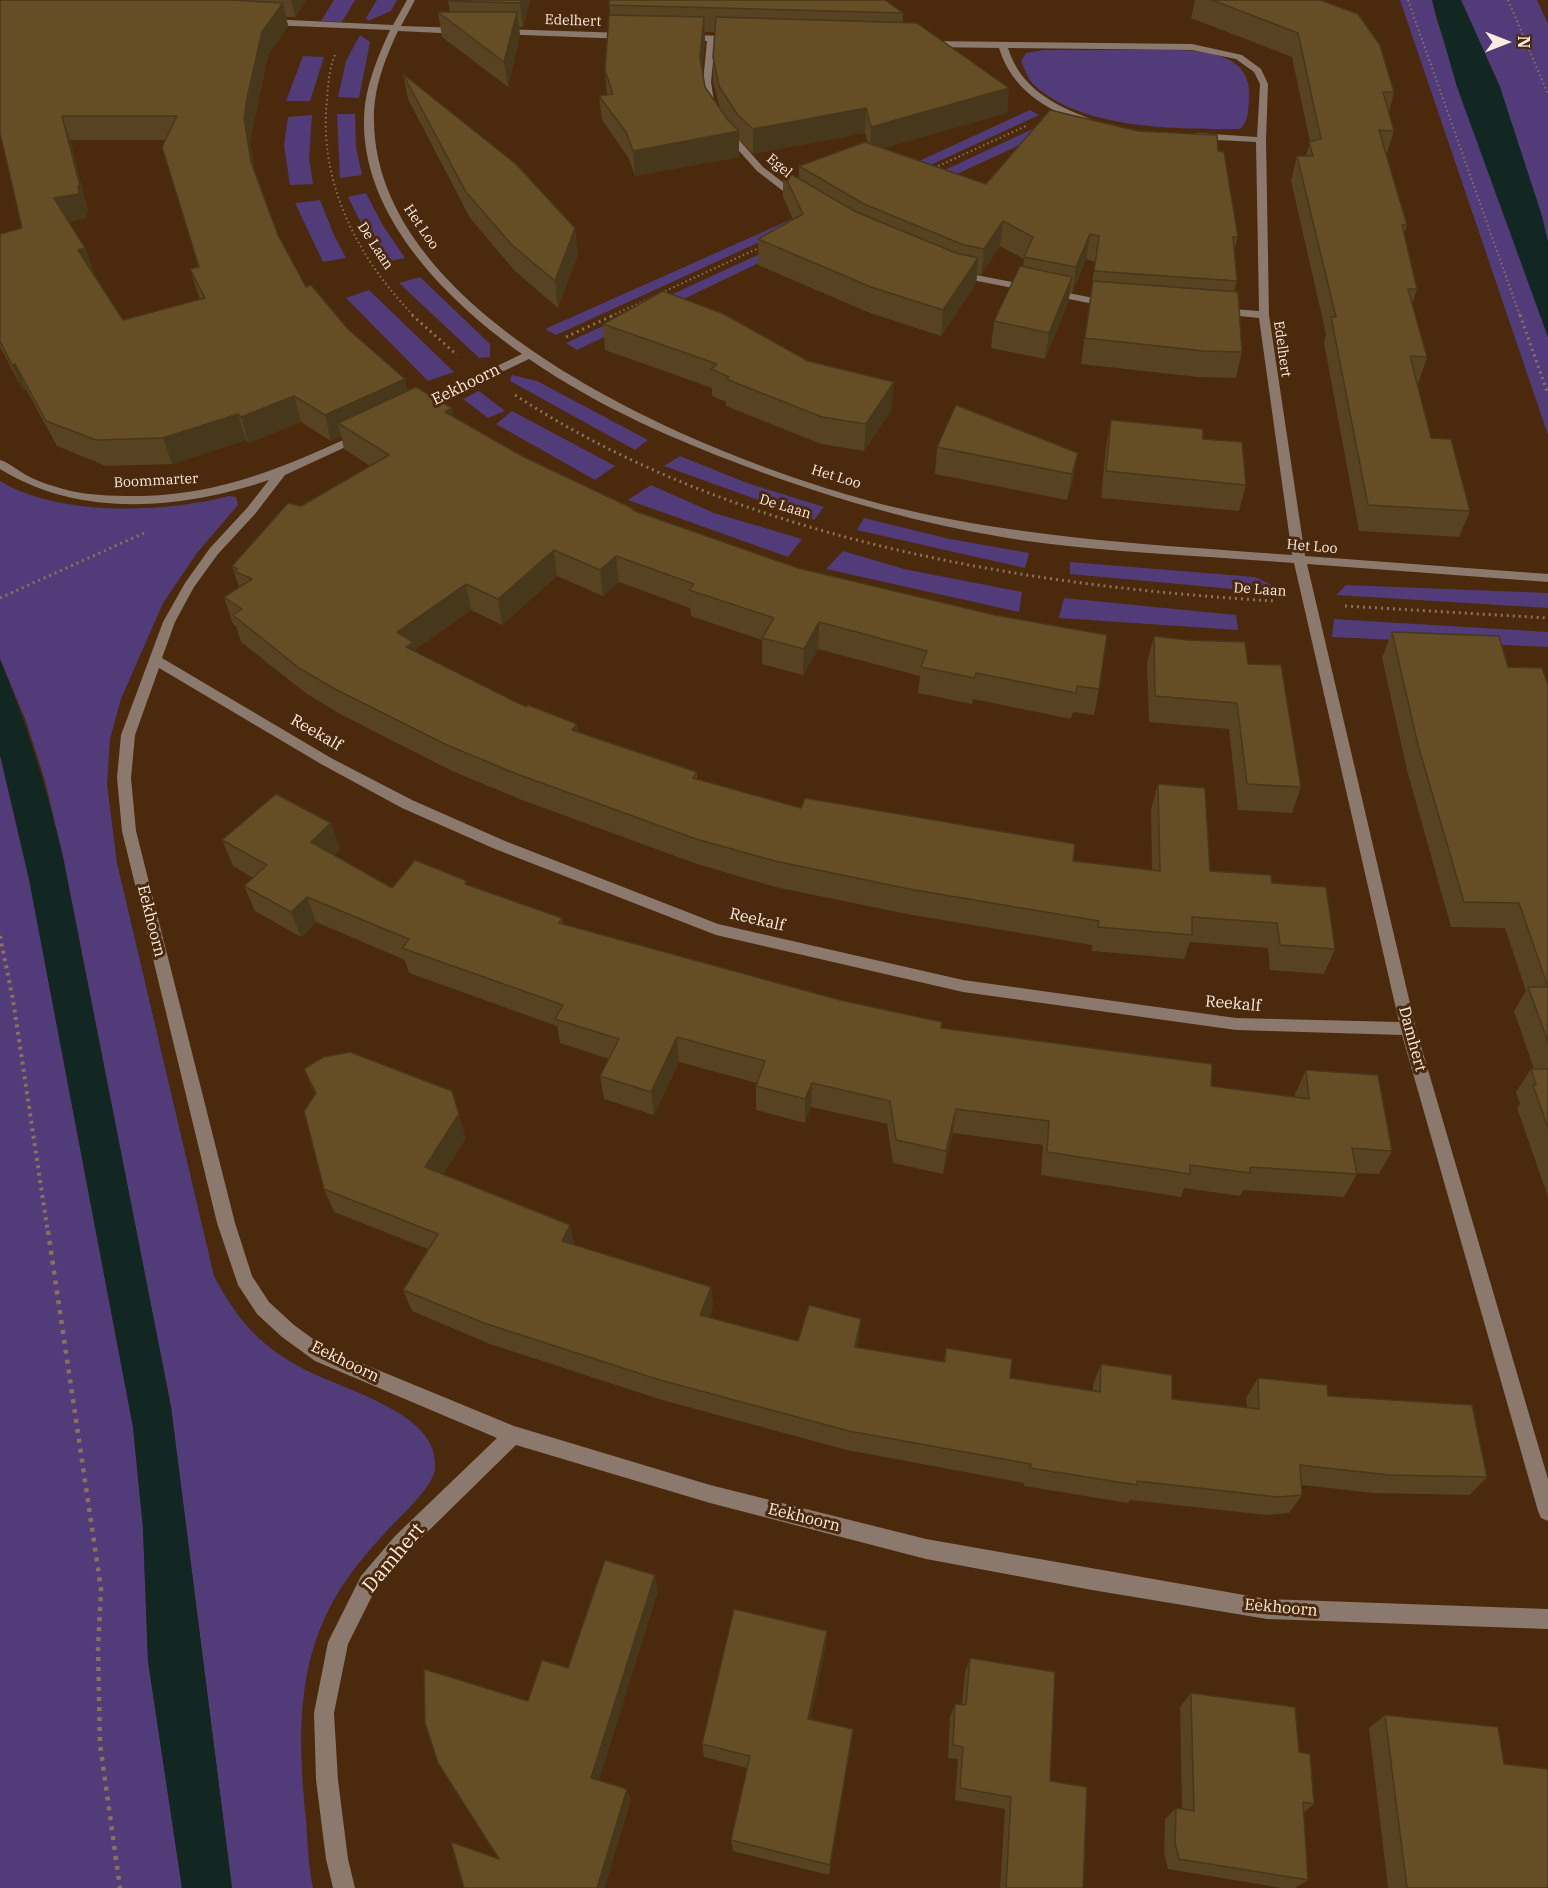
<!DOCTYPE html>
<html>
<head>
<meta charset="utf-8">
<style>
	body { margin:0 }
	#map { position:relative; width:1548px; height:1888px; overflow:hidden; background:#4a290c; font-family:"IBM Plex Serif",serif }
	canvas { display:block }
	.north { position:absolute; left:1476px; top:12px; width:60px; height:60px; -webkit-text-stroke:4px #4a290c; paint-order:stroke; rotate:90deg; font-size:16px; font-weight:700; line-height:24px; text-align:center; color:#fdebdf }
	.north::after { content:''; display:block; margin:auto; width:21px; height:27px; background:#fdebdf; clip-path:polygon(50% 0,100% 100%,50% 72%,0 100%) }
</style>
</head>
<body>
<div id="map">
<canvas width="1548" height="1888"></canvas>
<div class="north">N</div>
</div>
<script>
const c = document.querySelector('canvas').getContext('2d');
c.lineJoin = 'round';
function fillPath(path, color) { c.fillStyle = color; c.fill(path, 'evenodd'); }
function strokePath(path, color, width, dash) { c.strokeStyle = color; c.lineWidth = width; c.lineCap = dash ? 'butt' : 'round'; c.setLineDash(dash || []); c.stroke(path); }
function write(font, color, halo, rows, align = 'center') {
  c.font = font + ' "IBM Plex Serif",serif'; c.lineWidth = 6; c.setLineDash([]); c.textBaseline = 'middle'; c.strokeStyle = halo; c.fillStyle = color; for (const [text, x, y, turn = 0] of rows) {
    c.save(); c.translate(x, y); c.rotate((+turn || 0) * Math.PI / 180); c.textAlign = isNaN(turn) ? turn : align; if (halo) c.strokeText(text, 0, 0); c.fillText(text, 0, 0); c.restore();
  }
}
const green = new Path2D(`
	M 334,0 L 355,0 L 342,22 L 321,21 Z
	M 377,0 L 397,0 L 391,11 L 368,21 L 366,18 Z
	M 1400,0 L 1432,0 L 1437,21 L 1548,337 L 1548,435 Z
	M 1461,0 L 1537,0 L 1548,24 L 1548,242 L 1500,87 Z
	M 360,35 L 370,42 L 359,98 L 338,97 L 346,61 Z
	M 1043,50 L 1175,50 C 1209,51 1253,55 1249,99 C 1248,112 1249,120 1240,129 C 1177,129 1083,130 1034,85 C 1028,79 1024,68 1021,61 L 1026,53 Z
	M 303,56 L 324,57 L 310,101 L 286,101 Z
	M 1030,110 L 1039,115 L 835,209 L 828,203 Z
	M 337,114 L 355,114 L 356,147 L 362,175 L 340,178 Z
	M 312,115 L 309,158 L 313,184 L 290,185 L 284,145 L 288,117 Z
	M 1052,120 L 1061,126 L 857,220 L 846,216 Z
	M 366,193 L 382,224 L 405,258 L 381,263 L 348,197 Z
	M 320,200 L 334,235 L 346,258 L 323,262 L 295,203 Z
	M 801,215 L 810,219 L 556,335 L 545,329 Z
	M 825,224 L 832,228 L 577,350 L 566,343 Z
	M 420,277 L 490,344 L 490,357 L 479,358 L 399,283 Z
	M 369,290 L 454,372 L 428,381 L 346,298 Z
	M 512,375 L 537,381 L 648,440 L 635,450 L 510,381 Z
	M 479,391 L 505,411 L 488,418 L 463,399 Z
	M 512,411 L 615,466 L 595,480 L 496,424 Z
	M 680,456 L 747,483 L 824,507 L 814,520 L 664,466 Z
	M 0,481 C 60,517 163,513 229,496 L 236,497 L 238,505 L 197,553 L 163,603 L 121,699 L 110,739 L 107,784 L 117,863 L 214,1276 C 236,1318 258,1344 300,1367 C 336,1387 417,1407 432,1448 C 434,1453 436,1465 435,1470 C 431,1490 397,1519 384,1534 C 368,1551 351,1572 339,1591 C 295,1662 298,1740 306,1820 C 308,1842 308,1866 313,1888 L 232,1888 L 171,1407 L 63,857 L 45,781 L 26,721 L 0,659 Z
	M 651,485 L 714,513 L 802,539 L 788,557 L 628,500 Z
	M 864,518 L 950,539 L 1029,553 L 1025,568 L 857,530 Z
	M 843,551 L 904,569 L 1022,592 L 1019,612 L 826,569 Z
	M 1070,562 L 1255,577 L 1280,589 L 1265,592 L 1070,574 Z
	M 1346,585 L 1548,593 L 1548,608 L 1336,595 Z
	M 1064,598 L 1236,615 L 1238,630 L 1059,618 Z
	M 1334,619 L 1548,632 L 1548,647 L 1332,637 Z
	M 0,755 L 29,879 L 133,1427 L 143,1528 L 148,1661 L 182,1888 L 0,1888 Z`);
const water = new Path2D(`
	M 1432,0 L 1461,0 L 1500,87 L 1542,216 L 1548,242 L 1548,337 L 1457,87 Z
	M 0,659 C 27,724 47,789 63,857 L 171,1407 L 232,1888 L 182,1888 L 148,1661 L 143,1528 L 133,1427 L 29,879 L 0,755 Z`);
const pathFar3 = new Path2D(`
	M 1408,0 L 1520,316
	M 1508,0 L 1548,94
	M 335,55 C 329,69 328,85 327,100 C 318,182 358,259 414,316
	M 934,168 L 1026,126
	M 661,293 L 761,247
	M 611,316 L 655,296`);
const pathFar2 = new Path2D(`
	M 412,315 L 457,355
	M 1520,315 L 1548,394
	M 566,337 L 614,315
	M 515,395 C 733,538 1019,586 1275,601
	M 0,598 L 144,533
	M 1345,606 L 1548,618`);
const pathFar1 = new Path2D(`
	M 0,936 L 13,1000 L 48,1233`);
const path = new Path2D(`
	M 48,1231 L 101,1589 L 98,1648 L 100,1744 L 120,1888`);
const minor = new Path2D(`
	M 407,0 L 415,0 L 401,26 L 461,28 L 465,31 L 461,34 L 398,31 C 385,59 373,89 374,121 C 376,328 730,468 898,508 C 1027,539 1160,545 1292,555 L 1259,318 L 1219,314 L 1214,311 L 1219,308 L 1259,311 L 1256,142 L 1197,139 L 1192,136 L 1197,133 L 1257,137 L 1260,84 L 1254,72 L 1236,59 L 1192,50 L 1008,48 C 1020,87 1052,104 1088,118 L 1090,120 L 1085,123 C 1046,111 1011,88 999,48 L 929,47 L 925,44 L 929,41 L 1192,44 L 1242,55 L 1261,69 L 1268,84 L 1266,140 L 1269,315 L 1305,556 L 1548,574 L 1548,582 L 1307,564 L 1416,1029 L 1548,1479 L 1548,1521 L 1541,1518 L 1538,1511 L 1402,1035 L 1236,1030 L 963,992 L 716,935 L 495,849 L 402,808 L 321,764 L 159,668 L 135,735 L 131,778 L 136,831 L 235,1223 L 252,1276 L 269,1302 L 294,1325 L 327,1349 L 514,1426 L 710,1485 L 926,1539 L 1267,1599 L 1548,1609 L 1548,1629 L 1267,1619 L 1092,1590 L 926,1559 L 710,1503 L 516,1445 L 409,1550 L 375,1590 L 348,1644 L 334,1713 L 338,1780 L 348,1859 L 355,1888 L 333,1888 L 326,1859 L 316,1780 L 314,1713 L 328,1642 L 361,1576 L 395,1536 L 497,1438 L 315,1361 L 282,1337 L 257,1314 L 238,1285 L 217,1223 L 122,831 L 117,778 L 121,735 L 163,622 L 185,583 L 210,548 L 247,508 L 269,480 C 184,509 80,519 0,469 L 0,460 C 10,463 18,471 28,476 C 41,483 56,487 71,491 C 95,496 120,496 144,496 C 226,493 283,467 357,434 L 365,434 L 365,438 L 285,475 L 255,514 L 218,554 L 194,587 L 175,622 L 162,658 L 331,758 L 412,800 L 505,841 L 718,924 L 963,980 L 1236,1018 L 1399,1022 L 1294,563 C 1219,557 1143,554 1068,546 C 963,535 860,508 761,472 C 679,442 600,408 529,359 L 424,409 L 416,409 L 416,405 L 522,354 C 444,299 353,208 365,104 C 369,78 379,54 390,30 L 269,25 L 265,22 L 269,19 L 393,25 Z
	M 500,29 L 626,33 L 630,36 L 626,39 L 497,34 L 496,32 Z
	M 686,35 L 734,36 L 738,39 L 734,42 L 715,41 L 711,82 L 716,114 L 708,112 L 703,82 L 707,41 L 683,40 L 682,38 Z
	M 724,130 L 730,130 L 763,167 L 802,197 L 802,201 L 796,201 L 757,171 L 724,134 Z
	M 956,271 L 1109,301 L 1114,304 L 1109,307 L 952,276 L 952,272 Z`);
const wall = new Path2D(`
	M 0,0 L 307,0 L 295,17 L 286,17 L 288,26 L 268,55 L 250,142 L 255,172 L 278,235 L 306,287 L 348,329 L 405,379 L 407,391 L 452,408 L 454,417 L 524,457 L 634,509 L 634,511 L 1099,689 L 1094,715 L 1073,712 L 1071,719 L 973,699 L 972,704 L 918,693 L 920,676 L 818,649 L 803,675 L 762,664 L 762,640 L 691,616 L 690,608 L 619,582 L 603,596 L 557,576 L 502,625 L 471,610 L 415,650 L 415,652 L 526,707 L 577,724 L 578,732 L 697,772 L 697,779 L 801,808 L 1073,861 L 1152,870 L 1151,809 L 1158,784 L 1210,871 L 1272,883 L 1335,949 L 1324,974 L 1270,970 L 1268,948 L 1190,942 L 1184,959 L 1092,951 L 1092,945 L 907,914 L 775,887 L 697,864 L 522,800 L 452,771 L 342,715 L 307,694 L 241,642 L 236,626 L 233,624 L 224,597 L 239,587 L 232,566 L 301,506 L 370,466 L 344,449 L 341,436 L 331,441 L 301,422 L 249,443 L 246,440 L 172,464 L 106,466 L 57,446 L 26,389 L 23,390 L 0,347 L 0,234 L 22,228 ZM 70,140 L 165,140 L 198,267 L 190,269 L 198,294 L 200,299 L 123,320 L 93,273 L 94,273 L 85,248 L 69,222 L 87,218 L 86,211 L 88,211 Z
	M 449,0 L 530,0 L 523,27 L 519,27 L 520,36 L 508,87 L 442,37 L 438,12 L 450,12 L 448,1 Z
	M 1195,0 L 1320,0 L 1394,92 L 1389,112 L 1394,131 L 1386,156 L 1407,225 L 1404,234 L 1417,289 L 1412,304 L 1427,357 L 1418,384 L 1417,383 L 1431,438 L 1470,511 L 1459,537 L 1359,531 L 1324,343 L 1326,334 L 1291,181 L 1297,156 L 1306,156 L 1310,142 L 1292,57 L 1191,18 Z
	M 609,5 L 903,13 L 903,22 L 1009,88 L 1007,113 L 884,148 L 986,184 L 1218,151 L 1238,237 L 1234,251 L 1237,281 L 1234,292 L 1242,352 L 1236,378 L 1198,377 L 1081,364 L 1095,262 L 1086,259 L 1072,293 L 1070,293 L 1068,303 L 1045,359 L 991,348 L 994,321 L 1023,267 L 1024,259 L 1000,246 L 981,275 L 977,274 L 976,284 L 941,336 L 870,313 L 758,265 L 758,239 L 793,219 L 783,197 L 783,172 L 799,178 L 799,166 L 868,143 L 865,133 L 753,154 L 739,140 L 739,157 L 635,176 L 628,157 L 602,120 L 599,96 L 607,95 L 605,70 L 610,15 ZM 704,32 L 715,32 L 713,57 L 713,82 L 720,108 L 705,87 L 702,69 L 705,41 Z
	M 403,74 L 575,228 L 578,254 L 558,308 L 515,271 L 470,218 L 408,99 Z
	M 603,324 L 892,409 L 864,451 L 821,444 L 726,406 L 726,402 L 712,396 L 712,388 L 605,350 Z
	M 1111,420 L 1203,439 L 1246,485 L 1239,511 L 1101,498 L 1106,446 Z
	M 937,447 L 1078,453 L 1073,480 L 1067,500 L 935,474 Z
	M 1392,632 L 1508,667 L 1548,685 L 1548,1197 L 1517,1108 L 1520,1104 L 1516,1092 L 1531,1069 L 1534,1069 L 1514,1011 L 1526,991 L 1505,928 L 1451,927 L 1407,770 L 1382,658 Z
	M 1154,636 L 1248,664 L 1301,787 L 1292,813 L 1238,810 L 1229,729 L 1149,722 L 1147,662 Z
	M 331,823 L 340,849 L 334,855 L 392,888 L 468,886 L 562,918 L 563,924 L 840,1000 L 942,1022 L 941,1029 L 1211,1086 L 1295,1097 L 1295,1094 L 1306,1070 L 1392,1151 L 1379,1174 L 1356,1173 L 1357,1174 L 1344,1197 L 1243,1190 L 1240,1196 L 1184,1188 L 1181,1197 L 1041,1175 L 1043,1145 L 953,1133 L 943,1174 L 893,1163 L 887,1124 L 811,1107 L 805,1123 L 756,1110 L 756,1086 L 757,1083 L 679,1062 L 654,1115 L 604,1099 L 600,1076 L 609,1059 L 560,1043 L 557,1026 L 409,973 L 405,960 L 316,922 L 301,937 L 255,911 L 244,886 L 253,878 L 233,866 L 222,840 Z
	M 304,1069 L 466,1138 L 443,1174 L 574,1245 L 711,1287 L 713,1308 L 709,1317 L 798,1341 L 859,1340 L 857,1347 L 943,1362 L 946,1348 L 1010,1378 L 1093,1391 L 1093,1384 L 1101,1364 L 1172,1399 L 1247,1407 L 1246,1398 L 1258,1378 L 1328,1396 L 1487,1477 L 1470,1495 L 1374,1493 L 1302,1485 L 1302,1495 L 1289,1513 L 1266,1515 L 1130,1500 L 1128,1503 L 1024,1486 L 1024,1483 L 847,1450 L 662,1400 L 490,1344 L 412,1311 L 403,1290 L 428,1249 L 334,1212 L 324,1189 L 315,1094 Z
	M 827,1631 L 826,1646 L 810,1719 L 853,1729 L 829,1875 L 733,1851 L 731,1840 L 747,1768 L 704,1757 L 702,1744 Z
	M 970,1658 L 1050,1781 L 1083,1888 L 1000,1888 L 1005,1809 L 955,1800 L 958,1759 L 948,1758 L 950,1717 L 955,1704 L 962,1705 L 965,1672 Z
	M 1191,1693 L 1299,1752 L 1314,1804 L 1303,1813 L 1308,1880 L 1295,1888 L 1282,1888 L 1168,1869 L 1164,1853 L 1165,1819 L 1176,1808 L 1182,1809 L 1180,1707 Z
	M 1385,1715 L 1504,1764 L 1548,1888 L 1388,1888 L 1369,1728 Z`);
const shadedWall = new Path2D(`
	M 291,0 L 307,0 L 295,17 Z
	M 521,0 L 530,0 L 523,27 L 520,3 Z
	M 283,3 L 288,26 L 268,55 L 250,142 L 257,186 L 251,162 L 244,118 L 262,32 Z
	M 517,12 L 520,36 L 508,87 L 504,62 Z
	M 704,17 L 705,41 L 701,82 L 700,57 Z
	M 1009,88 L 1007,113 L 870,152 L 871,127 Z
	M 866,108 L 865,133 L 753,154 L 753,129 Z
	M 62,116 L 70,140 L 88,211 L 86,211 L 87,218 L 63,223 L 54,198 L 78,186 Z
	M 739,131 L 739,157 L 635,176 L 633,151 Z
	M 1003,221 L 1000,246 L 981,275 L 984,249 Z
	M 575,228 L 578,254 L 558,308 L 555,281 Z
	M 1090,234 L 1086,259 L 1072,293 L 1076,267 Z
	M 85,248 L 94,273 L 87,275 L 78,250 Z
	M 978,258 L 976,284 L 941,336 L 943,310 Z
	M 1072,277 L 1068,303 L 1045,359 L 1049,333 Z
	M 15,364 L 26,389 L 23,390 L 12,365 Z
	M 405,379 L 410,404 L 338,423 L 341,436 L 331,441 L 325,415 Z
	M 894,382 L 892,409 L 864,451 L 866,424 Z
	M 294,396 L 301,422 L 249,443 L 241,417 Z
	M 452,408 L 457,434 L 445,412 Z
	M 238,414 L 246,440 L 172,464 L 163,438 Z
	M 1078,453 L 1073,480 L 1067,500 L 1072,474 Z
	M 554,550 L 557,576 L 502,625 L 498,599 Z
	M 616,556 L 619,582 L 603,596 L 600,570 Z
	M 466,584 L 471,610 L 415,650 L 419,668 L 397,632 Z
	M 819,622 L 818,649 L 803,675 L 804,649 Z
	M 577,724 L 580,750 L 572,730 Z
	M 331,823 L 340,849 L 320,868 L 311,842 Z
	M 307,897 L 316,922 L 301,937 L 291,912 Z
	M 677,1037 L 679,1062 L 654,1115 L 651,1092 Z
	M 812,1083 L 811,1107 L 805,1123 L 805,1099 Z
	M 956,1109 L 953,1133 L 943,1174 L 946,1151 Z
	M 459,1114 L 466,1138 L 433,1190 L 425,1167 Z
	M 570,1225 L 575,1247 L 562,1241 Z
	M 711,1287 L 713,1308 L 702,1336 L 700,1315 Z
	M 861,1319 L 859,1340 L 853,1367 L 855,1347 Z
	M 655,1575 L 658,1592 L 596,1790 L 591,1778 Z
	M 827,1631 L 826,1646 L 807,1732 L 808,1719 Z
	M 627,1789 L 631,1801 L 605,1888 L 597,1888 Z`);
const building = new Path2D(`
	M 0,0 L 231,0 L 283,3 L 262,32 L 247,98 L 244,118 L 251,162 L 278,235 L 306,287 L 311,285 L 348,329 L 405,379 L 325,415 L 294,396 L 241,417 L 238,414 L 163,438 L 96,440 L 46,421 L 15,364 L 12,365 L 0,341 L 0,234 L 22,228 L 0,133 ZM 62,116 L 177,116 L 162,147 L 199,267 L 190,269 L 205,298 L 123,320 L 78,250 L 85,248 L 54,198 L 79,194 L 78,186 L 80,186 Z
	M 449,0 L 521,0 L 520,3 L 448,1 Z
	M 609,0 L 885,0 L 903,13 L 609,5 Z
	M 1212,0 L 1320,0 L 1358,14 L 1380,45 L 1394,92 L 1383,92 L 1394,131 L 1379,130 L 1407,225 L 1402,225 L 1417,289 L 1408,289 L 1427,357 L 1410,356 L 1431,438 L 1451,439 L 1470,511 L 1368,505 L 1331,317 L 1336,317 L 1297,156 L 1313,156 L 1309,142 L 1321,139 L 1298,33 Z
	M 438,12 L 517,12 L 504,62 Z
	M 609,15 L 704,17 L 700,57 L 705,87 L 728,120 L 739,131 L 633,151 L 626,132 L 599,96 L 613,94 L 605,70 Z
	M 716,17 L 917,23 L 1009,88 L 871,127 L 866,108 L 753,129 L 737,114 L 719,86 L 713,57 Z
	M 403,74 L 516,164 L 575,228 L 555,281 L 512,245 L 466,192 Z
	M 1050,110 L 1138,131 L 1217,135 L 1218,151 L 1224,152 L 1238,237 L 1233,237 L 1237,281 L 1094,271 L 1099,236 L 1090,234 L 1076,267 L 1024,257 L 1033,237 L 1003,221 L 984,249 L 964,245 L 864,204 L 799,166 L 865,142 L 986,184 Z
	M 786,171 L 856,212 L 956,253 L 978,258 L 943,310 L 871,287 L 758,239 L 803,214 L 783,172 Z
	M 1020,266 L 1072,277 L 1049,333 L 994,321 Z
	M 1093,281 L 1238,292 L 1242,352 L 1204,351 L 1085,338 Z
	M 663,291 L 724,314 L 808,361 L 894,382 L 866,424 L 822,417 L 726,379 L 729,377 L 711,369 L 717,364 L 603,324 Z
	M 416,387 L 452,408 L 445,412 L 524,457 L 634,509 L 632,510 L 798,568 L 995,615 L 1107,635 L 1099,689 L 1077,686 L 1076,693 L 976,673 L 975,678 L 921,667 L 927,651 L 819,622 L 804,649 L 762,638 L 774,618 L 689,590 L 694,584 L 616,556 L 600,570 L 554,550 L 498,599 L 466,584 L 397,632 L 413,642 L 406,647 L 526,707 L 528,705 L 577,724 L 572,730 L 697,772 L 693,778 L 801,808 L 805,798 L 1075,844 L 1073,861 L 1160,871 L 1158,784 L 1205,788 L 1210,871 L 1271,875 L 1272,883 L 1326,887 L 1335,949 L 1280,945 L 1277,923 L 1192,917 L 1192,935 L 1098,927 L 1099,921 L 909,889 L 775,861 L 696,839 L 517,774 L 447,745 L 335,689 L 299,668 L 233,615 L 242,609 L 224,597 L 252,579 L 234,571 L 238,569 L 232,566 L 288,503 L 301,506 L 389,455 L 338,423 Z
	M 956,405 L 1078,453 L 1072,474 L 937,447 Z
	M 1111,420 L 1203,429 L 1203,439 L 1242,442 L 1246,485 L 1106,471 Z
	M 1392,632 L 1499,636 L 1508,667 L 1542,668 L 1548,685 L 1548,1042 L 1528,987 L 1548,987 L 1519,903 L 1464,902 L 1418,745 Z
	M 1154,636 L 1187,640 L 1245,642 L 1248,664 L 1281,665 L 1301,787 L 1247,784 L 1237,703 L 1155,696 Z
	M 276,794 L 331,823 L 311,842 L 392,888 L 415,860 L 467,881 L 465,884 L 562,918 L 559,923 L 840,1000 L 942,1022 L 941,1028 L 1212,1064 L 1211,1086 L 1309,1099 L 1306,1070 L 1378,1075 L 1392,1151 L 1352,1148 L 1357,1174 L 1250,1167 L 1250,1173 L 1190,1165 L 1190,1174 L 1047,1152 L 1049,1121 L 956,1109 L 946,1151 L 896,1140 L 890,1101 L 812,1083 L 805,1099 L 756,1086 L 765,1061 L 677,1037 L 651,1092 L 600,1076 L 619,1039 L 555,1019 L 563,1005 L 402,948 L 409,939 L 307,897 L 291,912 L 244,886 L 267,865 L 222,840 Z
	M 350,1052 L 452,1091 L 459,1114 L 425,1167 L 570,1225 L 562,1241 L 711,1287 L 700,1315 L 798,1341 L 809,1305 L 861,1319 L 855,1347 L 945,1362 L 946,1348 L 1012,1359 L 1010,1378 L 1100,1392 L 1101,1364 L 1172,1375 L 1172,1399 L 1259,1409 L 1258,1378 L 1327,1385 L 1328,1396 L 1472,1405 L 1487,1477 L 1389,1475 L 1300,1465 L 1302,1495 L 1278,1497 L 1137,1481 L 1137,1485 L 1030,1468 L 1031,1464 L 849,1431 L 660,1380 L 484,1323 L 403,1290 L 438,1234 L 324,1189 L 304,1111 L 316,1093 L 304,1069 L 323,1057 Z
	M 1531,1069 L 1548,1069 L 1548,1128 L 1533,1085 L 1536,1085 Z
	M 605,1560 L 655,1575 L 591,1778 L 627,1789 L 597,1888 L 464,1888 L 451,1842 L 499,1859 L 438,1763 L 425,1723 L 424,1669 L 528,1701 L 542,1660 L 568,1668 Z
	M 734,1609 L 827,1631 L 808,1719 L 853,1729 L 830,1865 L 731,1840 L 750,1756 L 702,1744 Z
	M 970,1658 L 1055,1672 L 1050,1781 L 1087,1787 L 1083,1888 L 1006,1888 L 1011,1797 L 960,1788 L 963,1747 L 953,1745 L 955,1704 L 966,1705 Z
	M 1191,1693 L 1295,1707 L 1299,1752 L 1310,1754 L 1314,1804 L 1303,1802 L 1308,1880 L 1179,1859 L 1175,1843 L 1176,1808 L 1194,1811 Z
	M 1385,1715 L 1498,1727 L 1504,1764 L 1548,1769 L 1548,1888 L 1407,1888 Z`);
const farStreetnames = [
	["Edelhert",573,21,2],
	["Egel",779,166,40],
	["Het Loo",421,227,56],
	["De Laan",375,246,57],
	["Edelhert",1282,349,82],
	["Het Loo",836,477,17],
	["Boommarter",156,481,-3],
	["De Laan",785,507,17],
	["Het Loo",1312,547,5],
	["De Laan",1260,590,4]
];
const streetNames = [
	["Eekhoorn",466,385,-26],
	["Reekalf",316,733,30],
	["Reekalf",757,920,13],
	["Eekhoorn",151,921,76],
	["Reekalf",1233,1004,5],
	["Damhert",1412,1039,75],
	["Eekhoorn",345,1362,26],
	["Eekhoorn",804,1518,14],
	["Eekhoorn",1281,1608,5]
];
const nearStreetnames = [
	["Damhert",394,1558,-50]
];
fillPath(green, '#523b79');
fillPath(water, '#122722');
strokePath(pathFar3, '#8c715a', 2, [1.5, 3]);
strokePath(pathFar2, '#8c715a', 3, [2, 4]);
strokePath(pathFar1, '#8c715a', 4, [3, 4.5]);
strokePath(path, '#8c715a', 4.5, [4, 6]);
fillPath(minor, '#8a796c');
fillPath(wall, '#574321');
fillPath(shadedWall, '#47371b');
fillPath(building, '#654e26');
strokePath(building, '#47371b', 1.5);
write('14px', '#fdebdf', '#4a290c', farStreetnames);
write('16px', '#fdebdf', '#4a290c', streetNames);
write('20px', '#fdebdf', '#4a290c', nearStreetnames);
</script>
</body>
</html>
